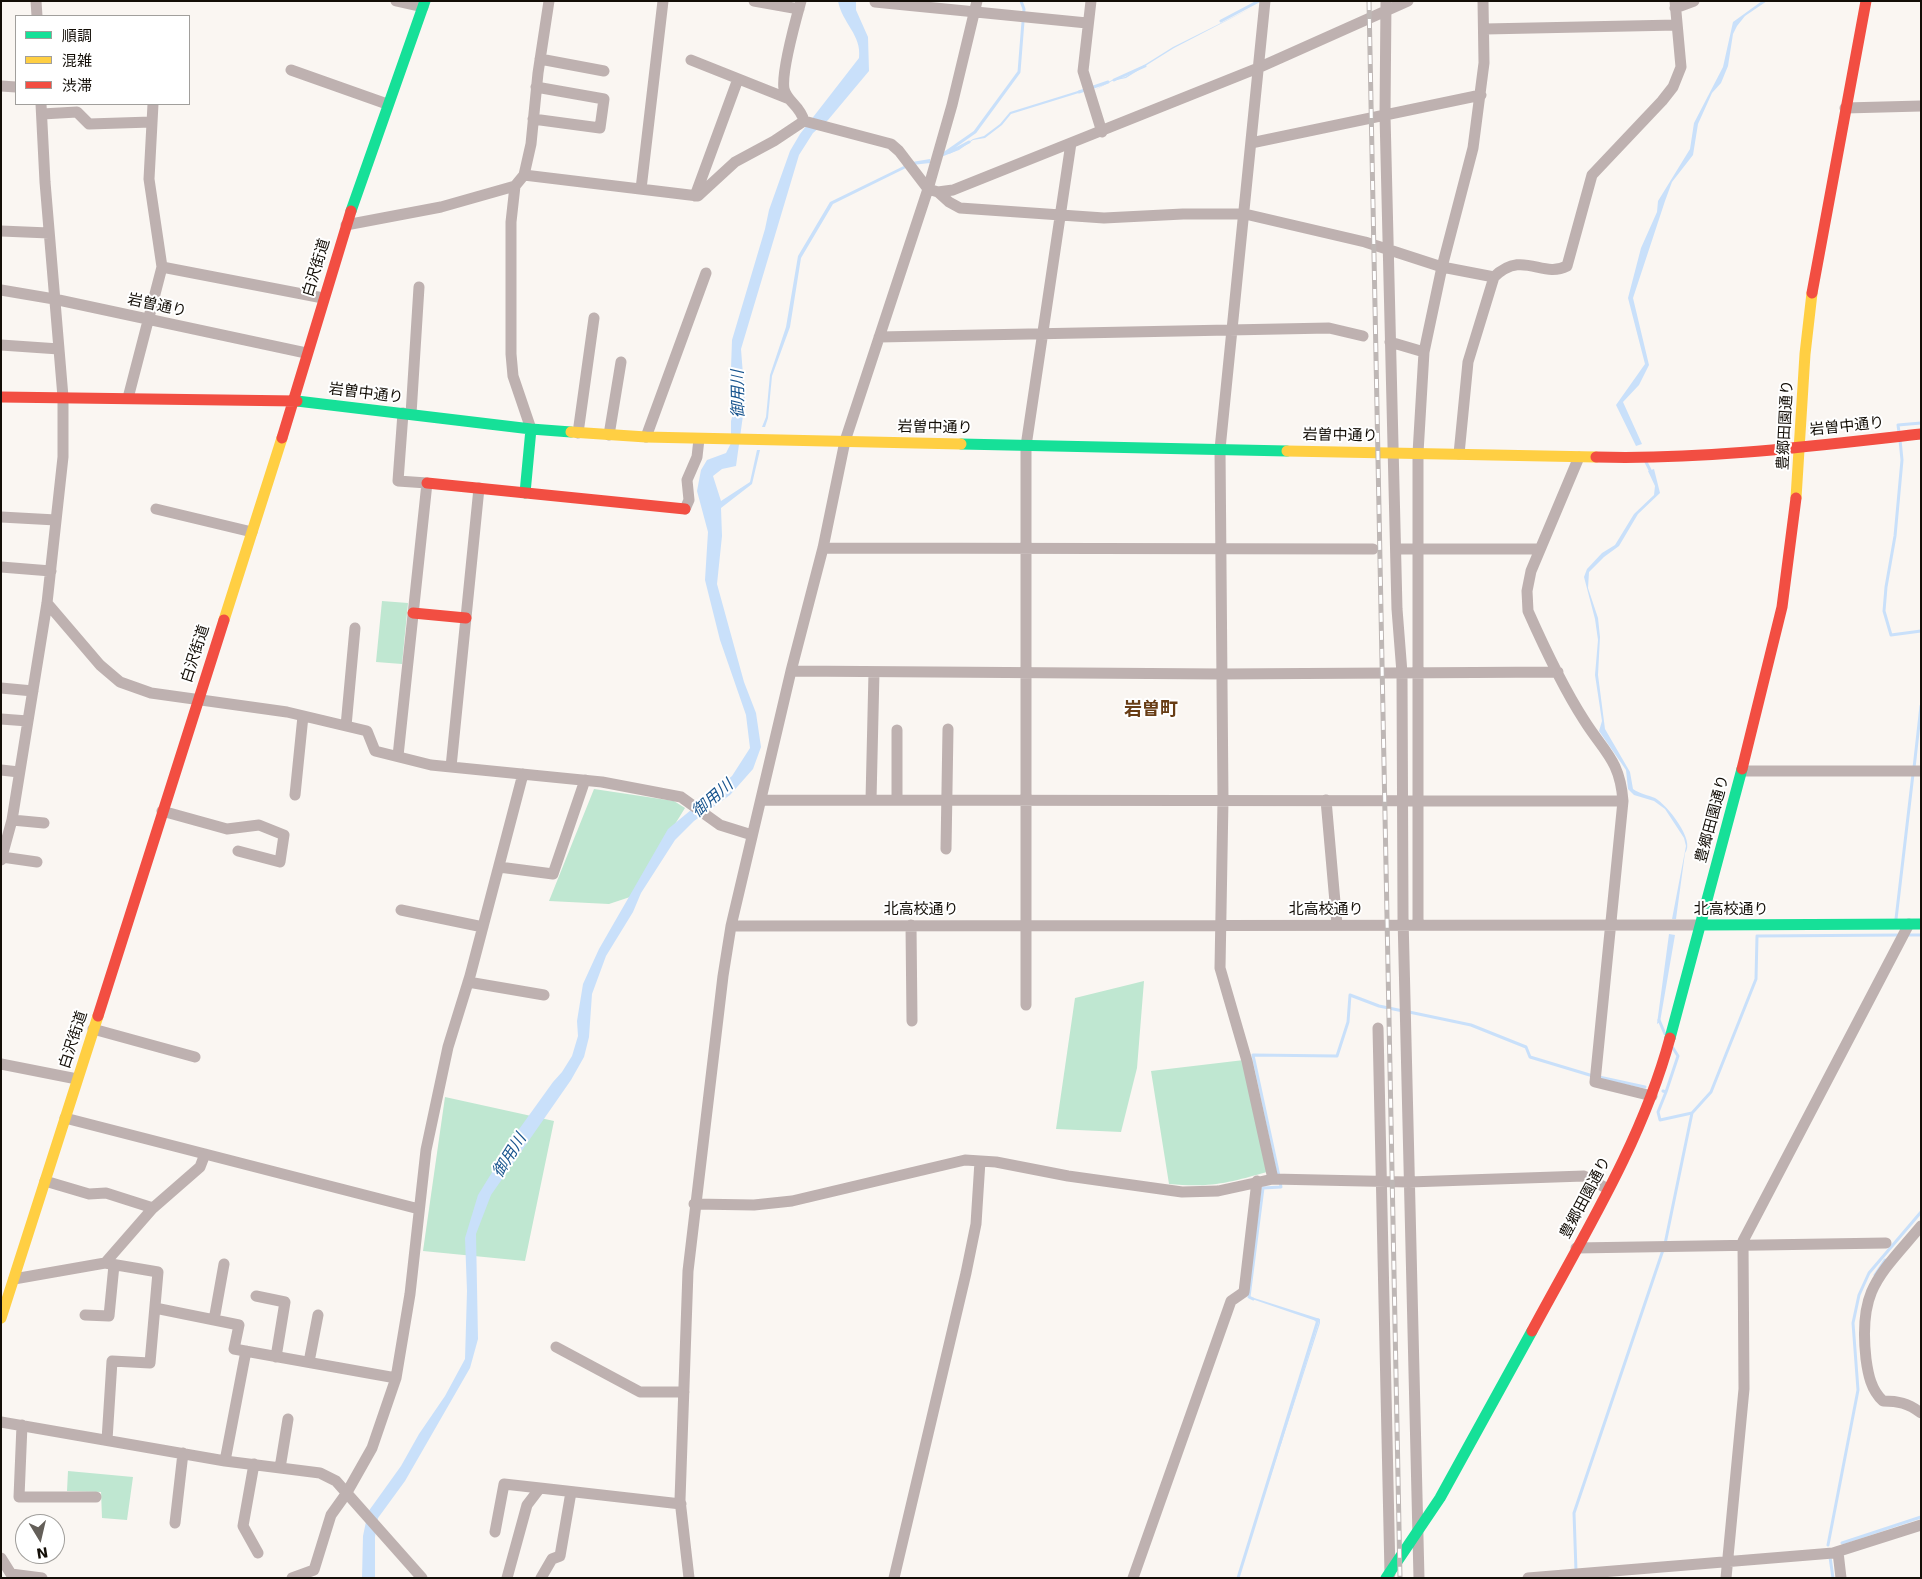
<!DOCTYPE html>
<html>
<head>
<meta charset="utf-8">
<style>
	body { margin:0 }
	#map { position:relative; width:1922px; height:1579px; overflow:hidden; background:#faf6f2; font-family:"DejaVu Sans","Noto Sans JP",sans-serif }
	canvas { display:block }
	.frame { position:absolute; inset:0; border:2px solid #130e07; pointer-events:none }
	.legend { position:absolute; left:15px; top:15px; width:175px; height:90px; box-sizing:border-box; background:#fff; border:1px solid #a19f9c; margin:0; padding:6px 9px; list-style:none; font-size:15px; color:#130e07 }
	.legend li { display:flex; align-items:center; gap:10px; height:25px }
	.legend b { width:25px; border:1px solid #a19f9c }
	.north { position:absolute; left:15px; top:1514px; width:50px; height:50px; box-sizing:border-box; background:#fff; border:1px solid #a19f9c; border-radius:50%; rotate:171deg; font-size:14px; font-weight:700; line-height:20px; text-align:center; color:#130e07 }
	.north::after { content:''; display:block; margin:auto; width:18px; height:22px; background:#645f59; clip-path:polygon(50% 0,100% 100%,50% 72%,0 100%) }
</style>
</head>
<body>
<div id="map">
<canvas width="1922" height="1579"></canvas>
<div class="frame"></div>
<ul class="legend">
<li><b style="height:6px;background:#16e098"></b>順調</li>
<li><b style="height:6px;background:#ffcf43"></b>混雑</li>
<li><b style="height:6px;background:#f24e42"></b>渋滞</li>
</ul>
<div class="north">N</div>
</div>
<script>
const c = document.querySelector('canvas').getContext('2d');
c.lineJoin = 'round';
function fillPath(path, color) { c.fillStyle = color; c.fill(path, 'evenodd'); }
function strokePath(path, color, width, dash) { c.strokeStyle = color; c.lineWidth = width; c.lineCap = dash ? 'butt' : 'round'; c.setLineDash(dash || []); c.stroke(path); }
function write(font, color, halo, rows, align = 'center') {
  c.font = font + ' "DejaVu Sans","Noto Sans JP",sans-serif'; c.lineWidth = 4; c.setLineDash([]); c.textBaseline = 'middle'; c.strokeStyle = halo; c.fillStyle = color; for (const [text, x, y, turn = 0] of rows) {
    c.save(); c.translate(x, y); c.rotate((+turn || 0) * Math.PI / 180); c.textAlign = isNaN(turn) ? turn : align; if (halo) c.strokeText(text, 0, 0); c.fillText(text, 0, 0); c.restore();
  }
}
const green = new Path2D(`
	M 382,601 L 408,603 L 402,664 L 376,662 Z
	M 594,789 L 674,801 L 685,808 L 630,897 L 609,904 L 549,901 Z
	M 1144,981 L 1137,1068 L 1121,1132 L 1056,1129 L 1075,998 Z
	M 1244,1060 L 1267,1172 C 1228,1183 1210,1188 1169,1184 L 1151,1071 Z
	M 445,1097 L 554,1121 L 525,1261 L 423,1251 Z
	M 68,1471 L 133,1477 L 127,1520 L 102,1518 L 101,1492 L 67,1491 Z`);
const water = new Path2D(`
	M 838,1 L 856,1 L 856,10 L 868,37 L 869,71 L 828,120 L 813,133 L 799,155 L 741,349 L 745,401 L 736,466 L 722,469 L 713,476 L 721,501 L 750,482 L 757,450 L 760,450 L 752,484 L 721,508 L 722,536 L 717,584 L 744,682 L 756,713 L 761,747 L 753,769 L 730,795 L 694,821 L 675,840 L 641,893 L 633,912 L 606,956 L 592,994 L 589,1037 L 584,1057 L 571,1080 L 491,1195 L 476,1234 L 478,1339 L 470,1368 L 405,1481 L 378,1518 L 375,1537 L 375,1578 L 362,1578 L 363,1536 L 368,1512 L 401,1466 L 419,1434 L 445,1396 L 465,1359 L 467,1291 L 465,1238 L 478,1195 L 517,1132 L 553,1082 L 562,1072 L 572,1056 L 578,1036 L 577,1021 L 583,984 L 599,949 L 668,829 L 732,776 L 750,748 L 746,715 L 720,640 L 705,580 L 708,532 L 697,491 L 701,470 L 707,460 L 726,453 L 731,443 L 731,421 L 737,398 L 731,368 L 732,340 L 765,229 L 769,210 L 790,151 L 800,134 L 859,58 C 862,35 842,23 838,1 Z
	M 1762,1 L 1767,1 L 1745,16 L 1737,26 L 1733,34 L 1728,66 L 1721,83 L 1712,93 L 1698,124 L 1693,155 L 1672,182 L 1665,201 L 1633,298 L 1649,365 L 1639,385 L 1623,402 L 1642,444 L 1636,446 L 1616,405 L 1645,364 L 1628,298 L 1641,248 L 1657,212 L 1658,201 L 1690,149 L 1694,123 L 1723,67 L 1733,22 Z
	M 1253,7 L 1174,48 L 1126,78 L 1112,81 L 1093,91 L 1112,80 L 1125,77 L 1173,47 Z
	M 1081,90 L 1082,92 L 1011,114 L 1002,125 L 985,138 L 973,140 L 959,150 L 941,157 L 941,154 L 958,149 L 973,139 L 984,136 L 1000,124 L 1010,112 Z
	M 930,159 L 930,163 L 912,165 L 833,204 L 801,258 L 790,327 L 772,376 L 768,418 L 765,427 L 762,427 L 766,417 L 770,375 L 786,327 L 798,256 L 830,202 L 912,162 Z
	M 1654,469 L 1660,493 L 1638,514 L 1619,546 L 1604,557 L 1589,572 L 1588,588 L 1598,618 L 1600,637 L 1598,675 L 1605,729 L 1630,772 L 1633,789 C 1640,794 1648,795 1655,798 C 1666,804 1696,840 1685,853 L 1676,919 L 1672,919 L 1686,846 L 1684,838 L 1665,809 L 1654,801 L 1634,795 L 1628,789 L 1626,770 L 1599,731 L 1602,721 L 1595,675 L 1598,640 L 1595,619 L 1584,577 L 1587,569 L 1602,553 L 1615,545 L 1634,514 L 1654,495 L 1655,486 L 1648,471 Z
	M 1669,934 L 1675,935 L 1660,1022 L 1657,1024 Z
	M 1251,1297 L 1320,1319 L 1320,1323 L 1238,1578 L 1319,1322 L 1249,1298 Z`);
const stream = new Path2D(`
	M 1221,21 L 1259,1
	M 1114,80 L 1145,66
	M 1079,92 L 1108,82
	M 950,152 L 969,142
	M 942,155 L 975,132 L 1019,72 L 1024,9 L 1021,1
	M 1899,432 L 1898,425 L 1921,423
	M 1900,440 L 1902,460 L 1895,536 L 1886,587 L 1884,611 L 1891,635 L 1921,631
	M 1646,462 L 1652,474
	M 1914,768 L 1921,706
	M 1896,919 L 1913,774
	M 1907,935 L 1921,935
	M 1409,1012 L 1471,1025 L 1526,1047 L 1530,1057 L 1593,1076
	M 1659,1020 L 1665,1034
	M 1599,1077 L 1645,1087
	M 1663,1091 L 1666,1092 L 1658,1112 L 1660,1120 L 1692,1113 L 1665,1244
	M 1666,1092 L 1678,1056 L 1673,1048
	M 1692,1113 L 1711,1092 L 1756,979 L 1757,936 L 1901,935
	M 1279,1176 L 1253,1055 L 1337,1056 L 1348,1022 L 1350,995 L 1379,1006 L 1403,1011
	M 1875,1275 L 1885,1260
	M 1253,1299 L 1249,1297 L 1263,1188 L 1281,1187 L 1280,1182
	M 1842,1543 L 1921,1517
	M 1828,1545 L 1858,1390 L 1853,1323 L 1859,1295 L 1869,1273 L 1921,1212
	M 1830,1557 L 1833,1578
	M 1576,1571 L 1574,1513 L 1663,1250
	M 1238,1578 L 1318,1320 L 1316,1320`);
const street = new Path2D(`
	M 36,1 L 37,16
	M 396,1 L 423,7
	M 754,1 L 799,9
	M 801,1 C 796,19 781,72 784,89 C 787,102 800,105 804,121
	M 1091,1 L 1083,71 L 1102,132
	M 1265,1 L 1220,449 L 1223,800 L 1220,968 L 1247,1061 L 1273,1179
	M 1386,1 L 1385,115 L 1397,609 L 1402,673 L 1403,917 L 1419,1578
	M 875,2 L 1087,23
	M 1675,8 L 1694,1
	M 1485,29 L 1677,25
	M 540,59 L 604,71
	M 691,60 L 789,99
	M 291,70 L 387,104
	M 1,86 L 16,87
	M 1845,108 L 1921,106
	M 42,114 L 77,112 L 89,124 L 151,122
	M 533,119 L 600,128 L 604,99 L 536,87
	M 804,121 L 891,144 L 899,151 L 928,189 L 938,192 L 953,190 L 1258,68 L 1408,1
	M 1251,143 L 1481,95
	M 524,175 L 698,196 L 735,162 L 774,141 L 804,121
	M 641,189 L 663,1
	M 938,192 L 949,202 L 960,208 L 1104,218 L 1183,214 L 1245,214 L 1365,242 L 1442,267 L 1494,277 C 1523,249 1542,279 1567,266 L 1592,175 L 1662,101 L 1673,87 L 1681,67 L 1675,1
	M 695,196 L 738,79
	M 346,225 L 441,207 L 515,186
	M 1,231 L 49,233
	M 162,267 L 323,298
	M 1,290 L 54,299 L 306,353
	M 879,337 L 1329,328 L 1363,336
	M 1390,342 L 1424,352
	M 1,345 L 59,349
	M 128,398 L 162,267 L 149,179 L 153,104
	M 411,414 L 419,287
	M 531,429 L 513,376 L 511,354 L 511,222 L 515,186 L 524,175 L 531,144 L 538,73 L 549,1
	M 578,433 L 594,318
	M 609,435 L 621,362
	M 646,437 L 706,273
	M 1459,454 L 1468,362 L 1494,277
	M 1579,457 L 1531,571 L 1527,591 L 1528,611 C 1544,647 1562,686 1584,720 C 1604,752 1620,760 1623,801 L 1595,1082 L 1652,1096
	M 156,509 L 252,532
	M 685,509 L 689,500 L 687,480 L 697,457 L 699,439
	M 1,517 L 56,520
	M 823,548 L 1373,549
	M 1396,549 L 1540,549
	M 1,567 L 51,571
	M 47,603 L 100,665 L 120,682 L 151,693 L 287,712 L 367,731 L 375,751 L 431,765 L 602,782 L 681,797 L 720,825 L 752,835
	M 791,671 L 1221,674 L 1558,672
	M 1,688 L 33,691
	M 1,719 L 28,721
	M 346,726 L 355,628
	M 398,756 L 427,483 L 398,481 L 403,413
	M 451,767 L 479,488
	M 1,770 L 19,772
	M 1742,771 L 1921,771
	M 295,795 L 303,716
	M 761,800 L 1623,801
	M 871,800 L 874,672
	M 897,800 L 897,730
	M 1326,800 L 1337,925
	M 162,811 L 227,829 L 259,825 L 284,835 L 280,862 L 238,851
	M 12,820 L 44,823
	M 946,849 L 948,729
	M 2,857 L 37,862
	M 1,860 L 12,820 L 47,603 L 63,457 L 63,397 L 45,182 L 41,104
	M 499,867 L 553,874 L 585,780
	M 401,910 L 483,927
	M 911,925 L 912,1021
	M 1418,925 L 1418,453 L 1424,352 L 1442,267 L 1473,148 L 1484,63 L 1483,1
	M 731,926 L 1701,925
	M 468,982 L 544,995
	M 1026,1005 L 1026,446 L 1071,143
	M 1378,1028 L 1390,1574
	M 93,1029 L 195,1057
	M 1,1064 L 77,1079
	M 65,1118 L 419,1209
	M 45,1181 L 89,1194 L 106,1193 L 153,1208
	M 694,1204 L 754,1205 L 792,1201 L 965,1160 L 996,1162 L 1068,1176 L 1182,1192 L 1218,1191 L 1273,1179 L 1409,1182 L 1584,1176 L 1608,1189
	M 1921,1226 C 1879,1276 1858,1289 1866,1359 C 1868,1374 1871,1390 1883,1401 C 1898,1401 1908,1403 1921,1413
	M 1576,1248 L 1886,1243
	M 105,1263 L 158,1272 L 150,1363 L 112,1361 L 107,1440
	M 14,1279 L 105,1263 L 153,1208 L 200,1167 L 205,1154
	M 256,1296 L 285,1302 L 276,1357
	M 155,1308 L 239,1325 L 234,1349 L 396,1378
	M 85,1315 L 109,1316 L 114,1265
	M 214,1320 L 224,1264
	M 556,1347 L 640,1392 L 684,1392
	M 309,1362 L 318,1315
	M 1,1422 L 225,1461 L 320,1473 L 336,1481 L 422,1578
	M 22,1425 L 19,1497 L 96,1497
	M 225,1461 L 246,1351
	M 254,1464 L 243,1526 L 258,1553
	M 280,1468 L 288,1419
	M 175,1523 L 183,1453
	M 495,1532 L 504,1484 L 540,1488
	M 1838,1552 L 1841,1578
	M 1,1558 L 11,1574 L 42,1578
	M 292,1578 L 314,1570 L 331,1515 L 346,1494 L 372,1448 L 396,1378 L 410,1294 L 426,1150 L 448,1047 L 470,976 L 523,774
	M 507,1578 L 527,1505 L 540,1488 L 681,1504
	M 541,1578 L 552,1559 L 560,1556 L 571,1492
	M 689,1578 L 680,1500 L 688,1271 L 723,976 L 731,926 L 791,671 L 823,548 L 845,441 L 928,189 L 952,105 L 977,1
	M 894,1578 L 966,1273 L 976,1224 L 980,1161
	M 1133,1578 L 1231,1301 L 1244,1292 L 1257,1181
	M 1528,1578 L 1833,1553 L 1921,1525
	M 1726,1578 L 1744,1389 L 1743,1241 L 1909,924`);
const fast = new Path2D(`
	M 351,211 L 425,1
	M 297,401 L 531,429 L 571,432
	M 961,444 L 1287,451
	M 525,493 L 531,429
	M 1701,925 L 1921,924
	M 1670,1038 L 1742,769
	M 1386,1578 L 1440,1498 L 1532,1331`);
const slow = new Path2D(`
	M 571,432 L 646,437 L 961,444
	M 1287,451 L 1596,457
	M 1796,498 L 1805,354 L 1812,293
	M 224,620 L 282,438
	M 1,1318 L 98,1016`);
const jam = new Path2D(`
	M 1812,293 L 1866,1
	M 1,397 L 297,401
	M 282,438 L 351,211
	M 1596,457 C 1704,460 1814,446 1921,434
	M 427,483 L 685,509
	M 413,613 L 466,618
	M 1742,769 L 1782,607 L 1796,498
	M 98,1016 L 224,620
	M 1532,1331 C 1583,1236 1642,1142 1670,1038`);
const rail = new Path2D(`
	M 1369,1 L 1400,1578`);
const streetNames = [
	["白沢街道",317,268,-73],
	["岩曽通り",157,306,12],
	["岩曽中通り",366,394,7],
	["豊郷田園通り",1786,425,-87],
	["岩曽中通り",1847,427,-6],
	["岩曽中通り",935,428,1],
	["岩曽中通り",1340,436,1],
	["白沢街道",196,654,-72],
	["豊郷田園通り",1713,819,-75],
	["北高校通り",921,910],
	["北高校通り",1326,910],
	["北高校通り",1731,910],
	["白沢街道",74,1040,-72],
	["豊郷田園通り",1586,1198,-62]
];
const waterNames = [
	["御用川",739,394,-91],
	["御用川",713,799,-41],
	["御用川",510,1156,-58]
];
const quarterNames = [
	["岩曽町",1151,710]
];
fillPath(green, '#bfe7d1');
fillPath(water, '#c9e0fa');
strokePath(stream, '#c9e0fa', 3);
strokePath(street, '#beb1b0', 11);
strokePath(fast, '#16e098', 11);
strokePath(slow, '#ffcf43', 11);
strokePath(jam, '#f24e42', 11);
strokePath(rail, '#beb7b5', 5);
strokePath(rail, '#fff', 3, [9]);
write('15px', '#130e07', '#fff', streetNames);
write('italic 16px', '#19558e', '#fff', waterNames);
write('bold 18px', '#683d15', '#fff', quarterNames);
</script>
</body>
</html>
